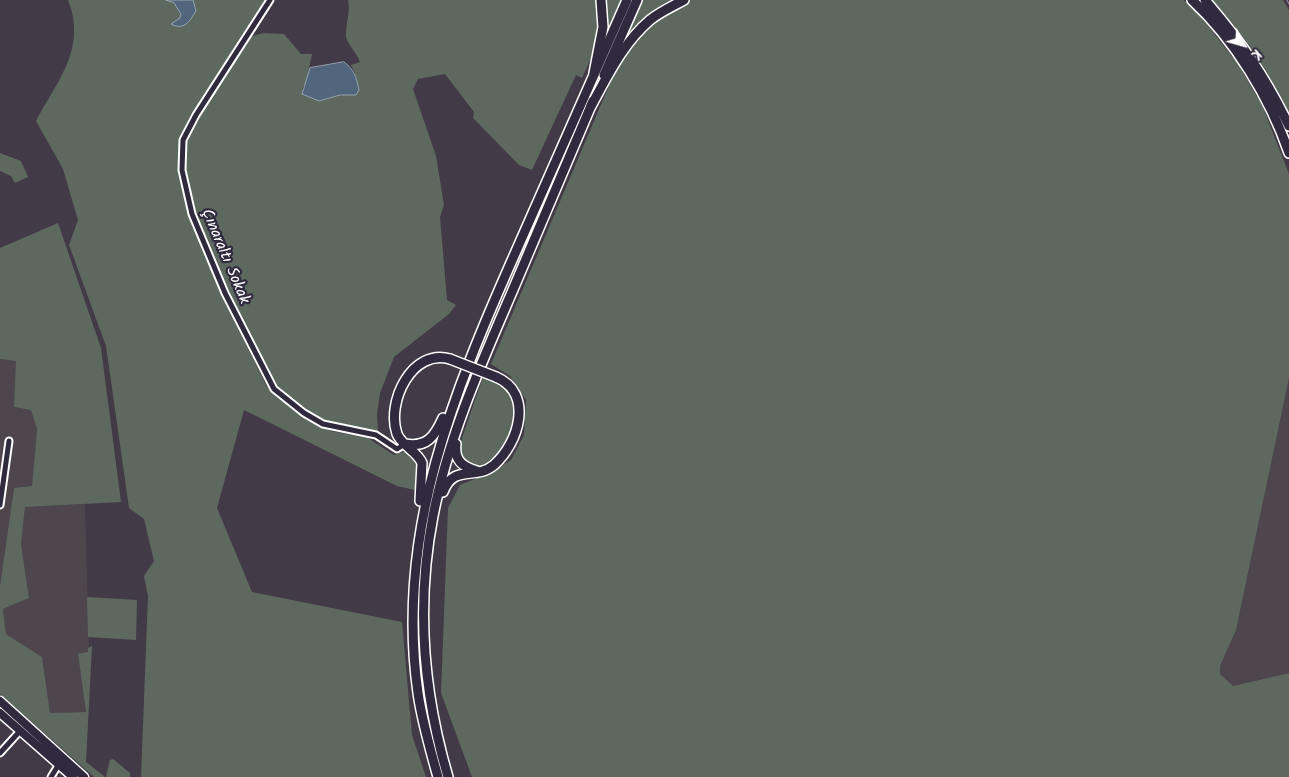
<!DOCTYPE html>
<html>
<head>
<meta charset="utf-8">
<style>
	body { margin:0 }
	#map { position:relative; width:1289px; height:777px; overflow:hidden; background:#423a46; font-family:Kalam,sans-serif }
	canvas { display:block }
	.north { position:absolute; left:1219px; top:20px; width:50px; height:50px; -webkit-text-stroke:4px #2f2a3d; paint-order:stroke; rotate:128deg; font-size:14px; font-weight:700; line-height:20px; text-align:center; color:#fff }
	.north::after { content:''; display:block; margin:auto; width:18px; height:22px; background:#fff; clip-path:polygon(50% 0,100% 100%,50% 72%,0 100%) }
</style>
</head>
<body>
<div id="map">
<canvas width="1289" height="777"></canvas>
<div class="north">K</div>
</div>
<script>
const c = document.querySelector('canvas').getContext('2d');
c.lineJoin = 'round';
function fillPath(path, color) { c.fillStyle = color; c.fill(path, 'evenodd'); }
function strokePath(path, color, width, dash) { c.strokeStyle = color; c.lineWidth = width; c.lineCap = dash ? 'butt' : 'round'; c.setLineDash(dash || []); c.stroke(path); }
function write(font, color, halo, rows, align = 'center') {
  c.font = font + ' Kalam,sans-serif'; c.lineWidth = 4.5; c.setLineDash([]); c.textBaseline = 'middle'; c.strokeStyle = halo; c.fillStyle = color; for (const [text, x, y, turn = 0] of rows) {
    c.save(); c.translate(x, y); c.rotate((+turn || 0) * Math.PI / 180); c.textAlign = isNaN(turn) ? turn : align; if (halo) c.strokeText(text, 0, 0); c.fillText(text, 0, 0); c.restore();
  }
}
const built = new Path2D(`
	M 0,359 L 17,361 L 14,407 L 31,410 L 37,429 L 32,486 L 14,488 L 0,586 Z
	M 1289,378 L 1289,673 L 1233,686 L 1220,675 L 1220,666 L 1236,630 Z
	M 85,504 L 89,652 L 78,655 L 86,712 L 50,713 L 42,657 L 6,634 L 3,609 L 29,598 L 21,544 L 25,507 Z`);
const green = new Path2D(`
	M 68,0 L 266,0 L 191,114 L 179,142 L 179,168 L 189,216 L 222,295 L 266,385 L 275,396 L 318,426 L 331,431 L 368,438 L 394,455 L 405,451 C 422,462 419,472 415,490 L 397,486 L 244,410 L 217,508 L 252,592 L 402,622 L 412,735 L 426,777 L 141,777 L 148,596 L 144,576 L 154,561 L 144,519 L 129,508 L 106,346 L 69,245 L 78,220 L 63,169 L 36,121 C 58,80 87,48 68,0 Z
	M 348,0 L 598,0 C 602,36 597,45 582,78 L 576,75 L 532,170 L 519,165 L 473,118 L 474,112 L 445,74 L 418,79 L 413,89 L 436,156 L 444,205 L 440,217 L 447,300 L 456,305 L 449,314 L 394,357 L 380,393 L 377,414 L 378,432 L 324,421 L 280,391 L 272,381 L 201,232 L 184,168 L 185,143 L 198,115 L 249,37 L 264,33 L 284,34 L 301,54 L 312,54 L 306,83 L 302,89 L 319,101 L 346,94 L 355,73 L 351,65 L 360,62 C 357,53 348,45 346,37 C 345,24 351,12 348,0 Z
	M 604,0 L 621,0 L 607,33 L 607,13 Z
	M 643,0 L 679,0 L 632,34 L 629,31 Z
	M 690,0 L 1184,0 L 1201,17 L 1238,64 L 1262,105 L 1289,174 L 1289,378 L 1236,630 L 1220,666 L 1220,674 L 1233,686 L 1289,673 L 1289,777 L 472,777 L 441,693 L 448,508 L 460,485 L 494,471 L 511,460 L 524,435 L 526,400 L 510,376 L 491,364 L 611,81 C 634,36 646,26 690,0 Z
	M 1212,0 L 1283,0 L 1289,10 L 1289,114 C 1270,72 1243,34 1212,0 Z
	M 0,153 L 21,161 L 28,177 L 15,183 L 11,176 L 0,171 Z
	M 58,223 L 101,348 L 121,502 L 25,507 L 21,544 L 29,598 L 3,609 L 6,634 L 42,657 L 50,713 L 86,712 L 78,654 L 88,652 L 88,648 L 92,646 L 86,762 L 105,777 L 94,777 L 0,694 L 0,586 L 14,488 L 32,486 L 37,429 L 31,410 L 14,407 L 16,361 L 0,359 L 0,248 Z
	M 483,377 L 499,381 L 512,394 C 519,420 504,468 472,467 L 461,459 L 459,447 Z
	M 87,597 L 137,600 L 136,640 L 88,637 Z
	M 113,759 L 130,773 L 130,777 L 106,777 L 110,760 Z`);
const water = new Path2D(`
	M 166,0 L 193,0 L 196,11 C 190,21 184,31 171,24 L 180,18 L 181,14 L 174,3 Z
	M 344,62 C 355,70 356,77 359,90 L 356,95 L 340,95 L 319,101 L 302,94 L 310,68 Z`);
const stream = new Path2D(`
	M 1287,0 L 1289,4`);
const minor = new Path2D(`
	M 270,0 L 196,115 L 183,140 L 182,170 L 192,214 L 225,293 L 274,389 L 304,413 L 323,424 L 376,435 L 397,449 L 405,444
	M 0,505 L 9,441
	M 0,753 L 20,731
	M 51,777 L 59,764`);
const primary = new Path2D(`
	M 0,701 L 84,777
	M 0,713 L 73,777`);
const trunk = new Path2D(`
	M 604,75 L 637,0
	M 405,444 C 427,448 435,436 443,418
	M 456,444 C 454,460 462,467 477,471
	M 443,492 C 454,463 475,481 494,465 C 519,443 534,393 496,377
	M 420,501 L 422,463 C 417,451 402,446 397,434 C 386,402 412,348 450,359
	M 438,777 C 430,749 422,721 418,693 C 395,533 454,391 517,249 C 553,166 590,83 627,0
	M 448,777 C 423,692 416,603 433,516 C 448,438 481,364 512,292 C 539,228 566,164 593,101`);
const motorway = new Path2D(`
	M 1192,0 C 1235,40 1270,98 1289,153
	M 1205,0 C 1241,42 1265,76 1289,126
	M 594,73 L 603,27 L 601,0
	M 591,106 C 608,75 623,43 650,20 C 660,12 673,6 684,0`);
const trunkBridge = new Path2D(`
	M 450,359 L 496,377`);
const streetNames = [
	["Çınaraltı Sokak",224,257,67]
];
fillPath(built, '#4f454d');
fillPath(green, '#5d695f');
fillPath(water, '#51667c');
strokePath(water, '#97a3b0', 1);
strokePath(stream, '#97a3b0', 1);
strokePath(minor, '#fff', 9);
strokePath(primary, '#fff', 11);
strokePath(trunk, '#fff', 12);
strokePath(motorway, '#fff', 12);
strokePath(minor, '#2f2a3d', 5);
strokePath(primary, '#2f2a3d', 8);
strokePath(trunk, '#2f2a3d', 9);
strokePath(motorway, '#2f2a3d', 9);
strokePath(trunkBridge, '#fff', 12, []);
strokePath(trunkBridge, '#2f2a3d', 9);
write('16px', '#fff', '#2f2a3d', streetNames);
</script>
</body>
</html>
